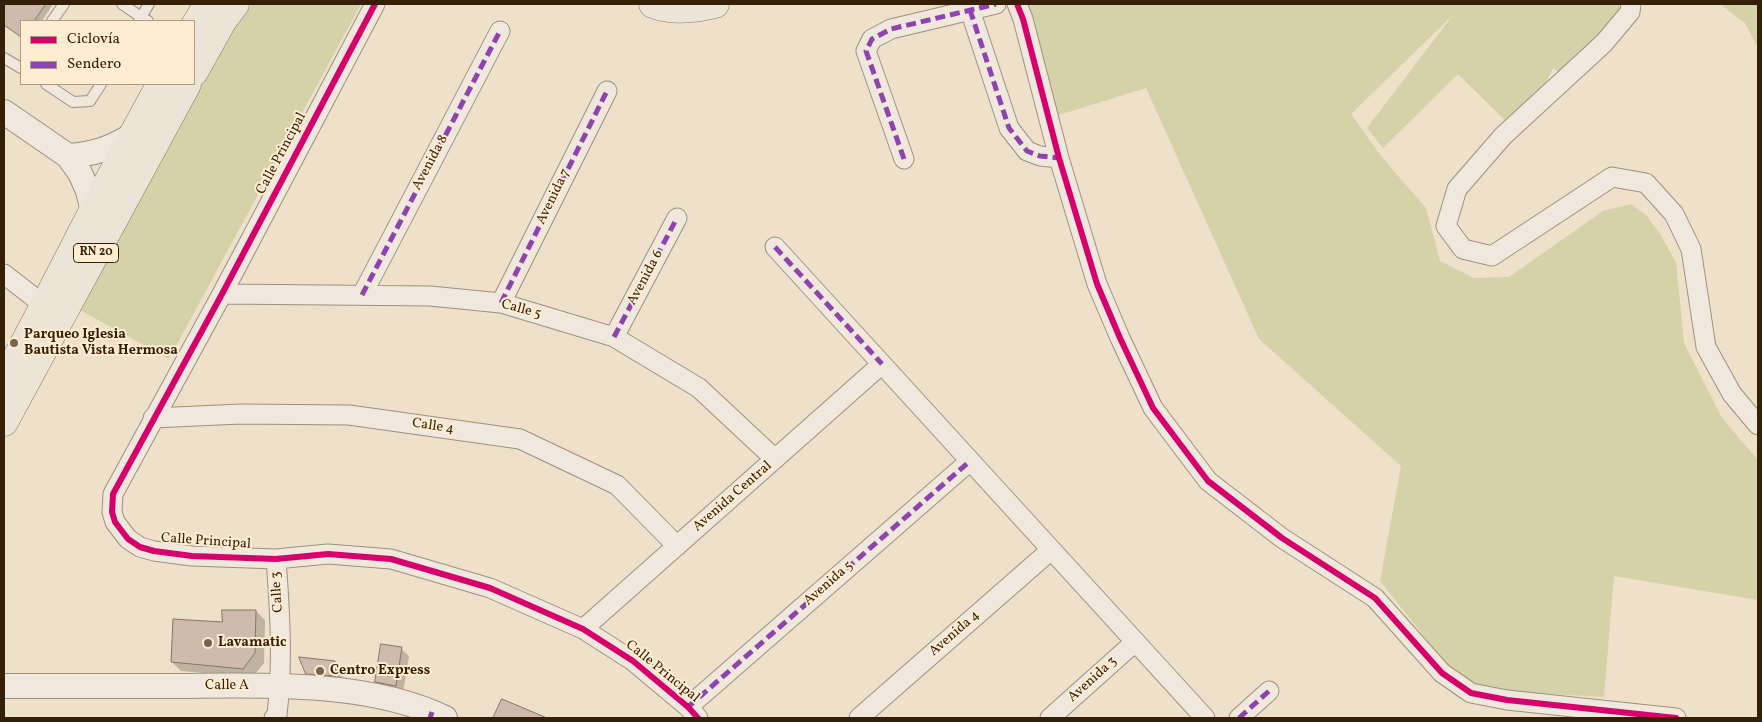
<!DOCTYPE html>
<html>
<head>
<meta charset="utf-8">
<style>
	body { margin:0 }
	#map { position:relative; width:1762px; height:722px; overflow:hidden; background:#efe0c9; font-family:Vollkorn,serif }
	canvas { display:block }
	.frame { position:absolute; inset:0; border:5px solid #361f07; pointer-events:none }
	.legend { position:absolute; left:20px; top:20px; width:175px; height:65px; box-sizing:border-box; background:#feedd2; border:1px solid #ae9b81; margin:0; padding:6px 9px; list-style:none; font-size:15px; color:#361f07 }
	.legend li { display:flex; align-items:center; gap:10px; height:25px }
	.legend b { width:25px; border:1px solid #ae9b81 }
</style>
</head>
<body>
<div id="map">
<canvas width="1762" height="722"></canvas>
<div class="frame"></div>
<ul class="legend">
<li><b style="height:6px;background:#d6006c"></b>Ciclovía</li>
<li><b style="height:6px;background:#8e44ad"></b>Sendero</li>
</ul>
</div>
<script>
const c = document.querySelector('canvas').getContext('2d');
c.lineJoin = 'round';
function fillPath(path, color) { c.fillStyle = color; c.fill(path, 'evenodd'); }
function strokePath(path, color, width, dash) { c.strokeStyle = color; c.lineWidth = width; c.lineCap = dash ? 'butt' : 'round'; c.setLineDash(dash || []); c.stroke(path); }
function write(font, color, halo, rows, align = 'center') {
  c.font = font + ' Vollkorn,serif'; c.lineWidth = 4; c.setLineDash([]); c.textBaseline = 'middle'; c.strokeStyle = halo; c.fillStyle = color; for (const [text, x, y, turn = 0] of rows) {
    c.save(); c.translate(x, y); c.rotate((+turn || 0) * Math.PI / 180); c.textAlign = isNaN(turn) ? turn : align; if (halo) c.strokeText(text, 0, 0); c.fillText(text, 0, 0); c.restore();
  }
}
const green = new Path2D(`
	M 252,4 L 361,4 L 169,359 L 80,310 L 180,122 L 233,27 Z
	M 1017,4 L 1625,4 L 1624,8 L 1562,74 L 1553,68 L 1540,95 L 1508,123 L 1458,74 L 1383,148 L 1367,128 L 1453,15 L 1351,114 L 1381,156 L 1426,208 L 1440,261 L 1474,278 L 1509,277 L 1603,211 L 1631,204 L 1646,215 L 1660,234 L 1676,262 L 1684,343 L 1722,418 L 1758,460 L 1758,600 L 1614,576 L 1604,697 L 1476,690 L 1446,664 L 1380,581 L 1401,466 L 1259,339 L 1146,88 L 1049,118 Z
	M 1720,4 L 1758,4 L 1758,48 L 1745,23 Z`);
const shadow = new Path2D(`
	M 4,4 L 53,4 L 42,21 L 21,21 L 21,37 L 4,25 Z
	M 256,611 L 265,620 L 264,663 L 253,677 L 181,671 L 172,662 L 223,623 Z
	M 401,649 L 409,656 L 403,693 L 384,689 L 376,681 Z
	M 335,662 L 342,669 L 343,683 L 314,680 L 307,673 Z`);
const building = new Path2D(`
	M 4,4 L 46,4 L 34,21 L 21,21 L 21,37 L 4,25 Z
	M 222,610 L 256,610 L 255,653 L 243,669 L 171,662 L 173,619 L 222,622 Z
	M 381,644 L 402,647 L 396,686 L 375,682 Z
	M 299,657 L 335,661 L 336,676 L 306,674 Z
	M 502,699 L 547,718 L 493,718 Z`);
const service = new Path2D(`
	M 122,4 L 141,17 L 139,21
	M 52,21 L 64,4
	M 148,21 L 141,17 L 149,4
	M 4,58 L 21,68
	M 46,84 L 73,102 L 90,101 L 101,84`);
const minor = new Path2D(`
	M 375,4 L 222,294 L 113,494 L 112,512 L 115,522 L 128,539 L 140,547 L 154,551 L 192,556 L 276,559 L 328,554 L 391,559 L 490,588 L 583,629 L 633,661 L 688,707 L 698,718
	M 1017,4 L 1023,19 L 1059,158 L 1097,284 L 1120,338 L 1153,408 L 1208,481 L 1282,538 L 1375,598 L 1442,673 L 1471,693 L 1507,700 L 1676,718
	M 1631,4 L 1630,12 L 1604,43 L 1503,136 L 1457,189 L 1446,226 L 1463,249 L 1492,256 L 1612,177 L 1646,183 L 1674,214 L 1691,249 L 1706,347 L 1732,394 L 1758,425
	M 970,10 L 1009,128 L 1027,151 L 1040,156 L 1059,158
	M 904,159 L 866,51 L 872,39 L 891,29 L 996,4
	M 775,247 L 1205,718
	M 4,274 L 45,306
	M 222,294 L 430,296 L 501,303 L 614,337 L 699,388 L 775,459
	M 362,295 L 500,31
	M 501,303 L 607,91
	M 614,337 L 677,218
	M 153,418 L 241,414 L 349,415 L 520,439 L 617,485 L 677,546
	M 583,629 L 882,364
	M 688,707 L 970,461
	M 274,718 L 277,715 C 283,663 280,611 276,559
	M 859,718 L 1051,550
	M 1050,718 L 1135,642
	M 1239,718 L 1269,691`);
const tertiary = new Path2D(`
	M 4,112 L 68,156 L 80,173 L 88,191 L 93,211
	M 68,156 C 94,154 109,149 131,136
	M 4,686 C 66,686 128,686 190,686 C 270,685 372,682 445,718`);
const trunk = new Path2D(`
	M 653,4 C 673,12 695,9 715,4
	M 194,27 L 208,4
	M 194,72 L 223,20 L 235,4
	M 4,381 C 58,283 106,181 161,84
	M 4,422 L 187,84`);
const quiet = new Path2D(`
	M 970,10 L 1009,128 L 1027,151 L 1040,156 L 1059,158
	M 904,159 L 866,51 L 872,39 L 891,29 L 996,4
	M 775,247 L 882,364
	M 362,295 L 500,31
	M 501,303 L 607,91
	M 614,337 L 677,218
	M 688,707 L 970,461
	M 430,718 L 432,712
	M 1239,718 L 1269,691`);
const cycleway = new Path2D(`
	M 375,4 L 222,294 L 113,494 L 112,512 L 115,522 L 128,539 L 140,547 L 154,551 L 192,556 L 276,559 L 328,554 L 391,559 L 490,588 L 583,629 L 633,661 L 688,707 L 698,718
	M 1017,4 L 1023,19 L 1059,158 L 1097,284 L 1120,338 L 1153,408 L 1208,481 L 1282,538 L 1375,598 L 1442,673 L 1471,693 L 1507,700 L 1676,718`);
const markers = [
	[14,343,5,"#77634b"],
	[208,643,5,"#77634b"],
	[320,671,5,"#77634b"]
];
const shields = [
	[96,253,45]
];
const shieldNames = [
	["RN 20",96,253]
];
const streetNames = [
	["Calle Principal",282,154,-62],
	["Avenida 8",431,163,-62],
	["Avenida 7",554,197,-64],
	["Avenida 6",646,278,-62],
	["Calle 5",521,310,15],
	["Calle 4",433,427,8],
	["Avenida Central",733,497,-41],
	["Calle Principal",206,542,4],
	["Avenida 5",829,584,-41],
	["Calle 3",278,592,-93],
	["Avenida 4",955,634,-41],
	["Calle Principal",662,672,39],
	["Avenida 3",1093,680,-42],
	["Calle A",227,686]
];
const poiNames = [
	["Parqueo Iglesia",24,335],
	["Bautista Vista Hermosa",24,351],
	["Lavamatic",218,643],
	["Centro Express",330,671]
];
fillPath(green, '#d5d1a9');
fillPath(shadow, '#0003');
fillPath(building, '#cfbbae');
strokePath(building, '#817667', 1);
strokePath(service, '#9b9080', 12);
strokePath(minor, '#9b9080', 21);
strokePath(tertiary, '#9b9080', 26);
strokePath(trunk, '#817667', 29);
strokePath(service, '#f0e8dd', 10);
strokePath(minor, '#f0e8dd', 19);
strokePath(tertiary, '#f0e8dd', 24);
strokePath(trunk, '#ece4d7', 28);
strokePath(quiet, '#8e44ad', 5, [10, 5]);
strokePath(cycleway, '#d6006c', 6);
for (const [x, y, r, color] of markers) { const dot = new Path2D(); dot.arc(x, y, r, 0, 2 * Math.PI); c.fillStyle = color; c.fill(dot); strokePath(dot, '#feedd2', 2); }
for (const [x, y, w] of shields) { const box = new Path2D(); box.roundRect(x - w / 2, y - 9.5, w, 19, 4); c.fillStyle = '#feedd2'; c.fill(box); strokePath(box, '#361f07', 1); }
write('bold 12px', '#361f07', null, shieldNames);
write('14px', '#361f07', '#feedd2', streetNames);
write('bold 14px', '#361f07', '#feedd2', poiNames, 'left');
</script>
</body>
</html>
